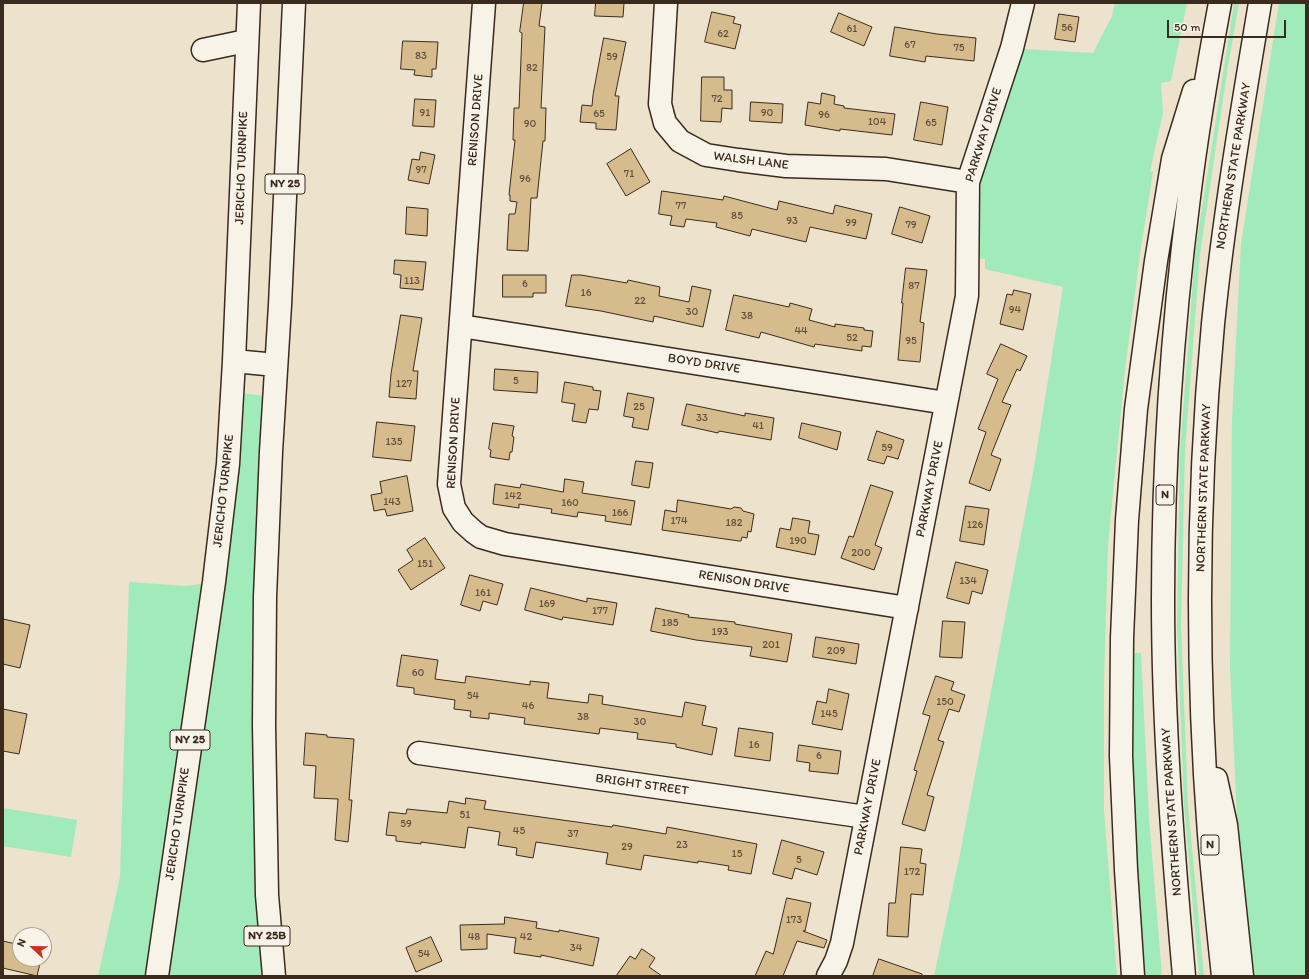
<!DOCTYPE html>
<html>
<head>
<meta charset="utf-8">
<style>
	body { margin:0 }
	#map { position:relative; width:1309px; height:979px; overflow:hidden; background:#ede2cc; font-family:Itim,sans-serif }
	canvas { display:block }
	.frame { position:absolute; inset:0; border:4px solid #3b2a1e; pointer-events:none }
	.north { position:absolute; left:12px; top:927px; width:40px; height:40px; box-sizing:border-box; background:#f7f3e8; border:1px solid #aca397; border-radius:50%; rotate:292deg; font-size:11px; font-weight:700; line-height:16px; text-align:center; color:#3b2a1e }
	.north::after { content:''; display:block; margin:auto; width:14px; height:18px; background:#c8321e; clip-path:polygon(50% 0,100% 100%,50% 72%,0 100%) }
	.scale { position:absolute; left:1167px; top:20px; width:119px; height:18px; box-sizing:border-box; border:2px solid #3b2a1e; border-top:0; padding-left:5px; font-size:12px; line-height:14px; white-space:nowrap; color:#3b2a1e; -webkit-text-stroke:3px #f7f3e8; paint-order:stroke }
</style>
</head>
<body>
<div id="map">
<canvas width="1309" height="979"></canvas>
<div class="frame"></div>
<div class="north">N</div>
<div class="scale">50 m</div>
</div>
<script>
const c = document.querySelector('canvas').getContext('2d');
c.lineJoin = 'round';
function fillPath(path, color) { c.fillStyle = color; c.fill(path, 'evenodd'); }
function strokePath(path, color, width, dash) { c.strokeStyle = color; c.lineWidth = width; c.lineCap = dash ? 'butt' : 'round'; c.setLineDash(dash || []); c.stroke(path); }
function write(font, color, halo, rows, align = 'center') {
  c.font = font + ' Itim,sans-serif'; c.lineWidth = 3; c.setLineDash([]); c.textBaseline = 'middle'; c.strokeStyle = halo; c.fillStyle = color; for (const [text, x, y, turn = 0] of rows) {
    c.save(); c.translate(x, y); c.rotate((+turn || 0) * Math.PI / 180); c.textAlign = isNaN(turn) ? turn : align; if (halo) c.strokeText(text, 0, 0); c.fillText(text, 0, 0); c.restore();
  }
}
const green = new Path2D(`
	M 1115,3 L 1187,3 L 1171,81 L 1161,83 L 1163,113 L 1150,171 L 1153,172 L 1140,254 L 1125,370 L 1108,544 L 1104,681 L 1104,810 L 1117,976 L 934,976 L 959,859 L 1034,467 L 1063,287 L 985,269 L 985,259 L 977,258 L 979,211 L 982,173 L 1023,49 L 1093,53 L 1112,16 Z
	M 1234,3 L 1239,3 L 1228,66 L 1200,254 L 1185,451 L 1181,626 L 1188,805 L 1204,976 L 1199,976 L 1184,805 L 1177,624 L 1180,451 L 1195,253 Z
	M 1279,3 L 1306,3 L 1306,976 L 1252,976 L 1238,840 L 1230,667 L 1232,419 L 1241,244 Z
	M 232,392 L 274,397 L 266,976 L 98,976 L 120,877 L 129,582 L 187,586 L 214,582 Z
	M 1131,653 L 1141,653 L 1149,818 L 1162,976 L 1142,976 L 1130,796 Z
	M 3,808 L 77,820 L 71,857 L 3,846 Z`);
const building = new Path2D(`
	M 524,3 L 542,3 L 539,26 L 545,27 L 541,108 L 546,108 L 545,141 L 543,141 L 537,198 L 531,198 L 528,251 L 507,250 L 509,214 L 515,214 L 517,202 L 510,201 L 510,195 L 509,195 L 515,140 L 513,140 L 514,108 L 519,108 L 522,33 L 520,32 Z
	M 596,3 L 624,3 L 623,17 L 595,16 Z
	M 712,12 L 735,17 L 733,23 L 741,25 L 735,49 L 705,42 Z
	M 839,13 L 872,27 L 864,46 L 831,32 Z
	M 1059,14 L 1079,17 L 1075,42 L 1055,39 Z
	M 895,27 L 937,34 L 976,38 L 974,61 L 926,56 L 925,62 L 890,56 Z
	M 604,38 L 626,42 L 615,96 L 619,96 L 616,130 L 596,129 L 596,123 L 580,122 L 582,105 L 592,106 L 593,95 Z
	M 403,41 L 438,42 L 436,69 L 432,69 L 432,77 L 414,75 L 415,70 L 401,69 Z
	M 702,77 L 724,77 L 724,90 L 732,90 L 732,109 L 722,108 L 721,122 L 701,121 Z
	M 822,93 L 835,96 L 834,104 L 844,106 L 844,108 L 895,114 L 892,135 L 840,129 L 840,131 L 805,125 L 808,102 L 820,104 Z
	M 415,99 L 436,100 L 434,127 L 413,126 Z
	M 751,102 L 783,104 L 782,123 L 750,121 Z
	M 921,102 L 948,107 L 942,145 L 914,140 Z
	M 631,149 L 650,182 L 626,196 L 607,164 Z
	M 421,152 L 435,155 L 429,184 L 408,180 L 412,159 L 419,160 Z
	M 662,191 L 723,200 L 724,196 L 777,210 L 779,201 L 833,214 L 835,205 L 872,214 L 866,239 L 810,227 L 806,242 L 752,229 L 750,236 L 716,227 L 717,223 L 686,219 L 684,227 L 670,225 L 672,216 L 659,214 Z
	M 407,207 L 428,209 L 427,236 L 406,234 Z
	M 900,207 L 930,216 L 922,243 L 892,234 Z
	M 395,260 L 426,262 L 423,290 L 400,288 L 401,275 L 394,274 Z
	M 906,268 L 927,270 L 920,322 L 924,323 L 920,362 L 898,360 L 903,303 L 902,303 Z
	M 503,275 L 546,275 L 546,293 L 533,293 L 533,297 L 503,297 Z
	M 572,275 L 581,275 L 627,283 L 628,280 L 660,287 L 659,296 L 689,302 L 692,286 L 711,290 L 703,327 L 654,316 L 653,322 L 601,311 L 566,306 Z
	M 1014,290 L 1031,294 L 1023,330 L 1000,324 L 1007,294 L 1012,295 Z
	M 734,295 L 789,307 L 790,303 L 812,309 L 809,320 L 835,327 L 835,324 L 864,328 L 864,330 L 873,331 L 871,347 L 862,346 L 862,351 L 815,344 L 814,347 L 761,332 L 759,338 L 726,330 Z
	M 401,315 L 422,318 L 413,371 L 418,371 L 416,399 L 389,397 L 391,374 Z
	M 1001,344 L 1027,356 L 1020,371 L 1017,369 L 1002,402 L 1011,405 L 991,455 L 1001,459 L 990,491 L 969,483 L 986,432 L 978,429 L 998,379 L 987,374 Z
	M 495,369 L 538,372 L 537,393 L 494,390 Z
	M 565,382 L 593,387 L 593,390 L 601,391 L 598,410 L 589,409 L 586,423 L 572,421 L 575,404 L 562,402 Z
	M 628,393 L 654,398 L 648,430 L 632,427 L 634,418 L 624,416 Z
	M 687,404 L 745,416 L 745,413 L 774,418 L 771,440 L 719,431 L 718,433 L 682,425 Z
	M 377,422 L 415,426 L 411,461 L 373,457 Z
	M 493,423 L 514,426 L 512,436 L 514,437 L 512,452 L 510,452 L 509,460 L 490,457 L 491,450 L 489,449 Z
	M 802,423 L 841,432 L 837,450 L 799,438 Z
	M 877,431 L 904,440 L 898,459 L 887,456 L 884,464 L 868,460 Z
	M 636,461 L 653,463 L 649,488 L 632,485 Z
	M 407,476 L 413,511 L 387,516 L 385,509 L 374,511 L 371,495 L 382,493 L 380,482 Z
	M 565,479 L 584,482 L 582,493 L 635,501 L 631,525 L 605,521 L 606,516 L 578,512 L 577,517 L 551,513 L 552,509 L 519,504 L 519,508 L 493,504 L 495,484 L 520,488 L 521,484 L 563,492 Z
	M 871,485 L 893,492 L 875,545 L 882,548 L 874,570 L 841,558 L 849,536 L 853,537 Z
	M 678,500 L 731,509 L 734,507 L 741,508 L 743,511 L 754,514 L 751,532 L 748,531 L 747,538 L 742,537 L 741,541 L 739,541 L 662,530 L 665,510 L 676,512 Z
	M 966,506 L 989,509 L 984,545 L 960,541 Z
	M 793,518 L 810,521 L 808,533 L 819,535 L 815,555 L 776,547 L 780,528 L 790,530 Z
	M 425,538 L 445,568 L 411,590 L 398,570 L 413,560 L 407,550 Z
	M 956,562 L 988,570 L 982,594 L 972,591 L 969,604 L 947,598 Z
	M 470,575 L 503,584 L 497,605 L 483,601 L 480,611 L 461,605 Z
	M 531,588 L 587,602 L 587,598 L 617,603 L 613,625 L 563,617 L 562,620 L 525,610 Z
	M 656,608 L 689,615 L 688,617 L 735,622 L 735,624 L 792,634 L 787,662 L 750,656 L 752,647 L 696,640 L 651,631 Z
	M 3,619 L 30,625 L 20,668 L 3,664 Z
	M 943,621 L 965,622 L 962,658 L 940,657 Z
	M 816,637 L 859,644 L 856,664 L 813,657 Z
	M 402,655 L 438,660 L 435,679 L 465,683 L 466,676 L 530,685 L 530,681 L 549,683 L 547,698 L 588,703 L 589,694 L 603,696 L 602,704 L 682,717 L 685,702 L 706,706 L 702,725 L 717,728 L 712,755 L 676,747 L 676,744 L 637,739 L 638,733 L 600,728 L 599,734 L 524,724 L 525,718 L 489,713 L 489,719 L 470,717 L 471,711 L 454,709 L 455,700 L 414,694 L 414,688 L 397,686 Z
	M 936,676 L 954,682 L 951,690 L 965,695 L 959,712 L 949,709 L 938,740 L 944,742 L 927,795 L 934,797 L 925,831 L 902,824 L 917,771 L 914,770 L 930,716 L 923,714 Z
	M 829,689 L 849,694 L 842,730 L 812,724 L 817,701 L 826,703 Z
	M 3,709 L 27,714 L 19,754 L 3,751 Z
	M 739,728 L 773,733 L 770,761 L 735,756 Z
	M 306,733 L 327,735 L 327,737 L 354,739 L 349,800 L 352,800 L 348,842 L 335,840 L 338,799 L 314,798 L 316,766 L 304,765 Z
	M 799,745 L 841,751 L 838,774 L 809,771 L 810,763 L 797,761 Z
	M 466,798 L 486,801 L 484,809 L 612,827 L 613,825 L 666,834 L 667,827 L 757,844 L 751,874 L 728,870 L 729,866 L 698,861 L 698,863 L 644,855 L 641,870 L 606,864 L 608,853 L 536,842 L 533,858 L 516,855 L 517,848 L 498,845 L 500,832 L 468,827 L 465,848 L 421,842 L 421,844 L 396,841 L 396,836 L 386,835 L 389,812 L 406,814 L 407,809 L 447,813 L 449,801 L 465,804 Z
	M 782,840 L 824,852 L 817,875 L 795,868 L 792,879 L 773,874 Z
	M 901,847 L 922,849 L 920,863 L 926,864 L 923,895 L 911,894 L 908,937 L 887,936 L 889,903 L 895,903 Z
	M 787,898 L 811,903 L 805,931 L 803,931 L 827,940 L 824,948 L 797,941 L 783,976 L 755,976 L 766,951 L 773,954 Z
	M 505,917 L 537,922 L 536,928 L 559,932 L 559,930 L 599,938 L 593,966 L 541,955 L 541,957 L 514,953 L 516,938 L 487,934 L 487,949 L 461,950 L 460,925 L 504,924 Z
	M 431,937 L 442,961 L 416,972 L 406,948 Z
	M 3,941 L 20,945 L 20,959 L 41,959 L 37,976 L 3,968 Z
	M 642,949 L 655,958 L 649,967 L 662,976 L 616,976 L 630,956 L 635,959 Z
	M 879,959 L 922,974 L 922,976 L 873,976 Z`);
const minor = new Path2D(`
	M 484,3 L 449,484 L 454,508 L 463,522 L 474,532 L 481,537 L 505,544 L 907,608
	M 666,3 L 660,104 L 665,123 L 680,141 L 706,155 L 738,160 L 786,166 L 886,169 L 968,182
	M 203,50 L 246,41
	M 461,326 L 946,403
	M 419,753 L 866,817
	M 828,976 L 836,961 L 842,943 L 967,296 L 968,182 L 1012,48 L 1023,3`);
const major = new Path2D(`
	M 234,361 L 276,365
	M 157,976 L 214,582 L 228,464 L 234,361 L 249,3
	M 274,976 L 267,895 L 264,725 L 265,597 L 271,452 L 280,305 L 294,3`);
const highway = new Path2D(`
	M 1216,779 L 1226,825 L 1242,976
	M 1133,976 L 1126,870 L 1121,756 L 1122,638 L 1127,520 L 1136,409 L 1156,261 L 1173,159 L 1194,91
	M 1184,976 C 1173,850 1163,725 1163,599 C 1163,465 1172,330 1189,197 C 1197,132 1208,67 1220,3
	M 1223,976 C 1218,929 1213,882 1209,834 C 1196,665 1197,493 1213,324 C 1224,216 1242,110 1260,3`);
const numberNames = [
	["56",1067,28],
	["61",852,29],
	["62",723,34],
	["67",910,45],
	["75",959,48],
	["83",421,56],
	["59",612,57],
	["82",532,68],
	["72",717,99],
	["91",425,113],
	["90",767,113],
	["65",599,114],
	["96",824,115],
	["104",877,122],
	["65",931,123],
	["90",530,124],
	["97",421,170],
	["71",629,174],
	["96",525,179],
	["77",681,206],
	["85",737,216],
	["93",792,221],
	["99",851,223],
	["79",911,225],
	["113",412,281],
	["6",525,284],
	["87",914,286],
	["16",586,293],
	["22",640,301],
	["94",1015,310],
	["30",692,312],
	["38",747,316],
	["44",801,331],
	["52",852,338],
	["95",911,341],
	["5",516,381],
	["127",404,384],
	["25",639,407],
	["33",702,418],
	["41",758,426],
	["135",394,442],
	["59",887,448],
	["142",513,496],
	["143",392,502],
	["160",570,503],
	["166",620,513],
	["174",679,521],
	["182",734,523],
	["126",975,525],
	["190",798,541],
	["200",861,553],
	["151",425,564],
	["134",968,581],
	["161",483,593],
	["169",547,604],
	["177",600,611],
	["185",670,623],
	["193",720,632],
	["201",771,645],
	["209",836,651],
	["60",418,673],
	["54",473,696],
	["150",945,702],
	["46",528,706],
	["145",829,714],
	["38",583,717],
	["30",640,722],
	["16",754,745],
	["6",819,756],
	["51",465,815],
	["59",406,824],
	["45",519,831],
	["37",573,834],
	["23",682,845],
	["29",627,847],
	["15",737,854],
	["5",799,860],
	["172",912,872],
	["173",794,920],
	["48",474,937],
	["42",526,937],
	["34",576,948],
	["54",424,954]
];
const shields = [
	[285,184,40],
	[1165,495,18],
	[190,740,40],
	[1210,845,18],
	[267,936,46]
];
const shieldNames = [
	["NY 25",285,184],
	["N",1165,495],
	["NY 25",190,740],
	["N",1210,845],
	["NY 25B",267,936]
];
const streetNames = [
	["RENISON DRIVE",476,120,-86],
	["PARKWAY DRIVE",984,135,-73],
	["WALSH LANE",751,161,7],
	["NORTHERN STATE PARKWAY",1234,166,-81],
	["JERICHO TURNPIKE",242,168,-88],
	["BOYD DRIVE",704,364,9],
	["RENISON DRIVE",454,443,-87],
	["NORTHERN STATE PARKWAY",1204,488,-88],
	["PARKWAY DRIVE",930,489,-79],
	["JERICHO TURNPIKE",224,491,-84],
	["RENISON DRIVE",744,582,9],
	["BRIGHT STREET",642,785,8],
	["PARKWAY DRIVE",868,807,-79],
	["NORTHERN STATE PARKWAY",1172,812,-94],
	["JERICHO TURNPIKE",178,824,-82]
];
fillPath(green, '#a1eab9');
fillPath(building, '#d6bc8c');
strokePath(building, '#3b2a1e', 1);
strokePath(minor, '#3b2a1e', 25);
strokePath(major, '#3b2a1e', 25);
strokePath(highway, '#3b2a1e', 25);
strokePath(minor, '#f7f3e8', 22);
strokePath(major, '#f7f3e8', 22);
strokePath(highway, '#f7f3e8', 22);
write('11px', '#624e3a', null, numberNames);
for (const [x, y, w] of shields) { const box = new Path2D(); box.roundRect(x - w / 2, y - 10, w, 20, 3); c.fillStyle = '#f7f3e8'; c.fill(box); strokePath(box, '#3b2a1e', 1); }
write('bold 12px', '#3b2a1e', null, shieldNames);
write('13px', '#3b2a1e', '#f7f3e8', streetNames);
</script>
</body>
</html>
